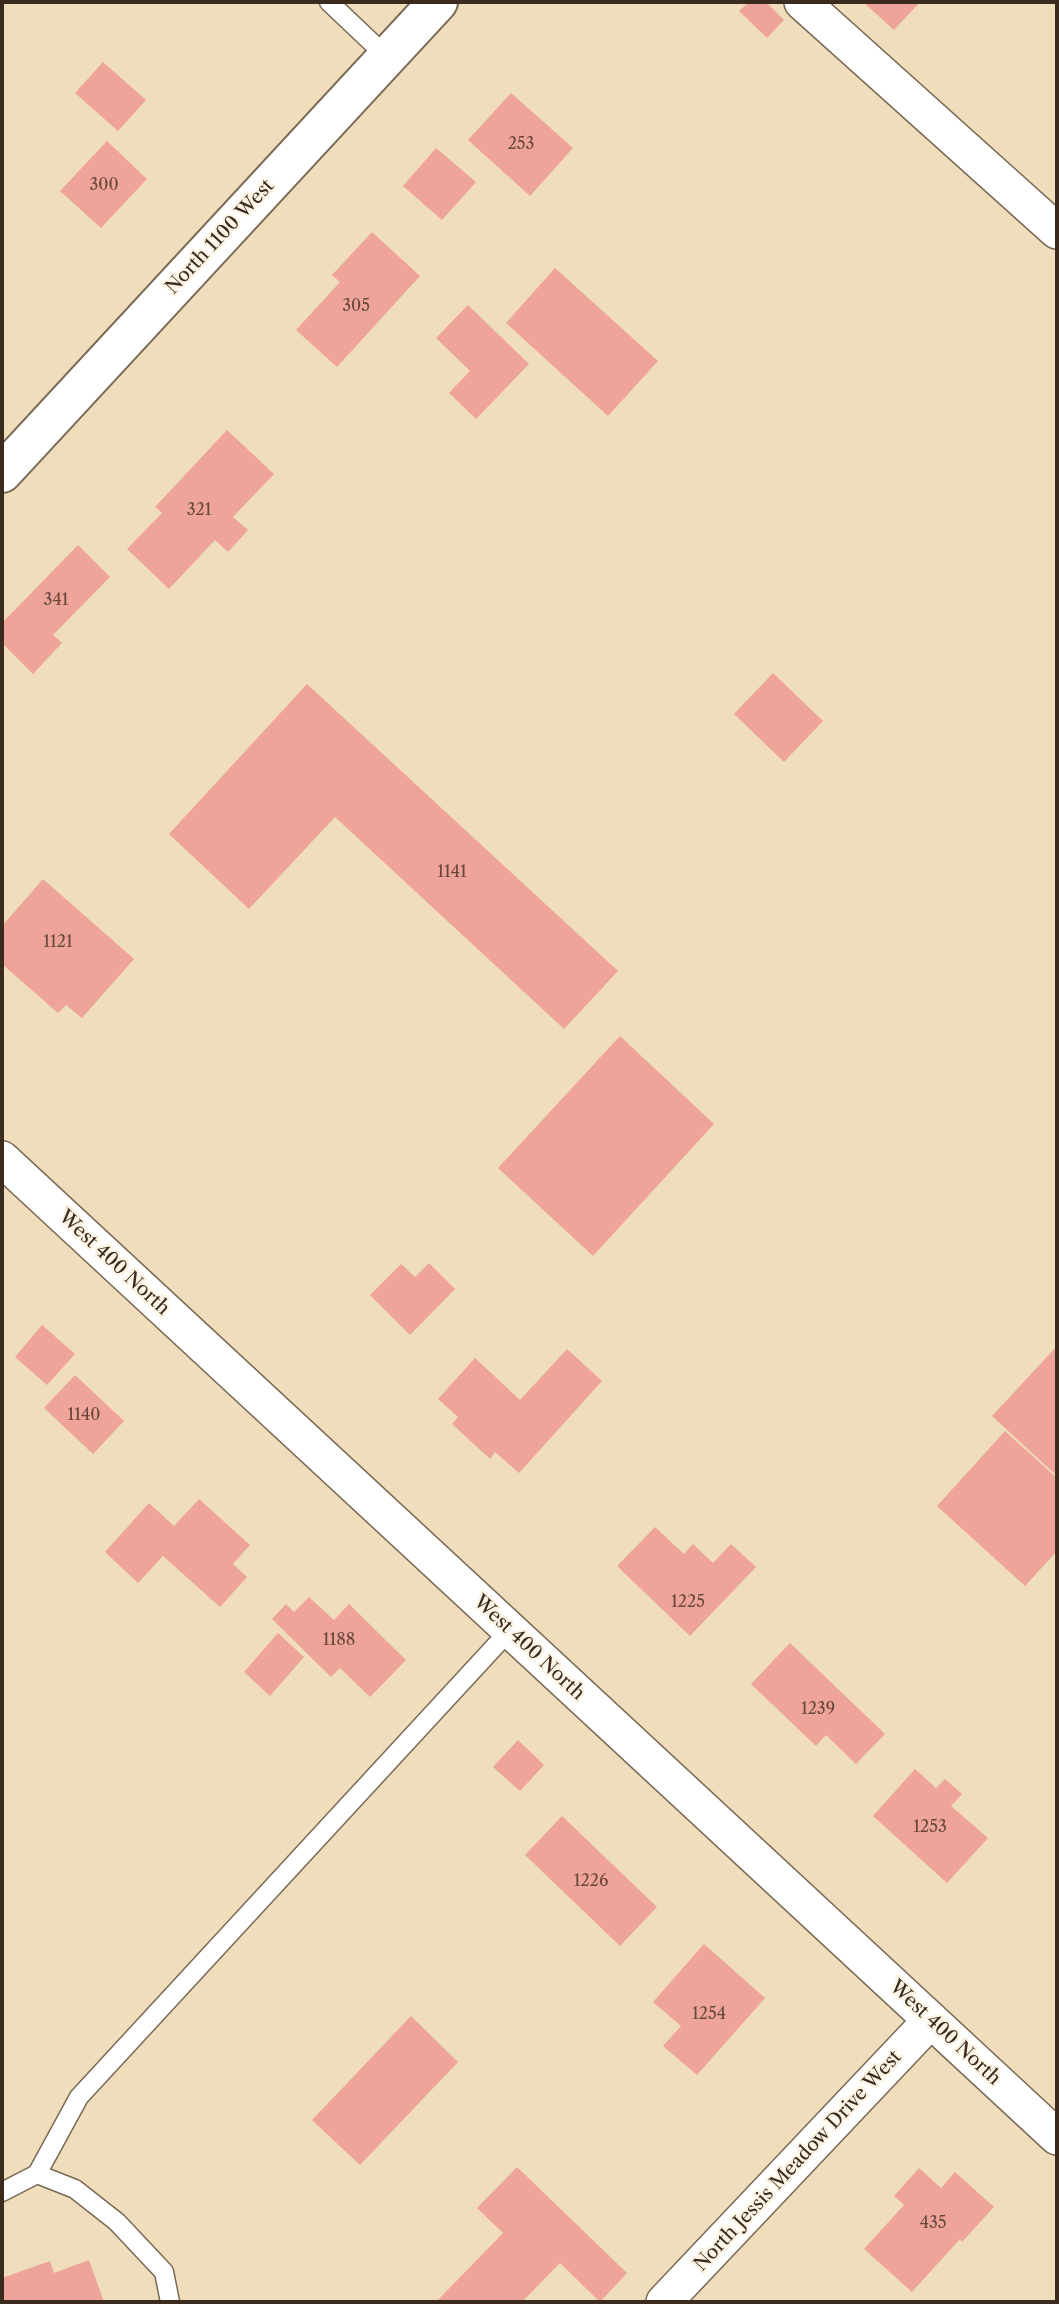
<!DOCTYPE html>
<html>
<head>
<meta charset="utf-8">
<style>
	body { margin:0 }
	#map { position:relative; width:1059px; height:2304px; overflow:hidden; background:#efddbb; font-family:"Libre Caslon Text",serif }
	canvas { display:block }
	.frame { position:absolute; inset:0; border:4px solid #3b2a1e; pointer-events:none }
</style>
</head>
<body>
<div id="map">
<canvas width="1059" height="2304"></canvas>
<div class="frame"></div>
</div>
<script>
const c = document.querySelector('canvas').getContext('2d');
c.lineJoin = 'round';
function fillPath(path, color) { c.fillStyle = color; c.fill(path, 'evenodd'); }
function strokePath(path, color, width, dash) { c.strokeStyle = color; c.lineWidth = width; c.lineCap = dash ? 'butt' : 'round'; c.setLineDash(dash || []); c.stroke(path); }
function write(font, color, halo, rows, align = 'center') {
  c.font = font + ' "Libre Caslon Text",serif'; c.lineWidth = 5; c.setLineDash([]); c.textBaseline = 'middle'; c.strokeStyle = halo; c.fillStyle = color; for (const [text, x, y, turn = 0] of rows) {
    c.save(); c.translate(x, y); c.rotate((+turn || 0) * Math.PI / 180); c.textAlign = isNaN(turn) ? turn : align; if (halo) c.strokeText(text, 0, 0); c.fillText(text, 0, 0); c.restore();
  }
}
const building = new Path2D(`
	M 749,2 L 766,2 L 784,20 L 767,38 L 739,11 Z
	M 863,2 L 920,2 L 894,30 Z
	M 103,62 L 146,100 L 118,131 L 75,93 Z
	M 511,93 L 573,148 L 530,196 L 468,140 Z
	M 107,141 L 147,179 L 101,228 L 60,191 Z
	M 436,148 L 476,182 L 442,220 L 403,186 Z
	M 372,232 L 420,276 L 337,367 L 296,330 L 340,282 L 332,275 Z
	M 555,268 L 658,361 L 608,416 L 506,323 Z
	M 468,305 L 529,364 L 476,419 L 449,393 L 470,371 L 436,338 Z
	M 227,430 L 274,474 L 233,517 L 248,530 L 228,552 L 215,540 L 169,589 L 127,549 L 162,513 L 155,507 Z
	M 78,545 L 110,577 L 53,635 L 62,643 L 33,674 L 2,643 L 2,623 Z
	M 773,673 L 823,721 L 784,762 L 734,714 Z
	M 307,684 L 618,971 L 564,1029 L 335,817 L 249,909 L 169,834 Z
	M 43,879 L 134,959 L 82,1018 L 66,1005 L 58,1013 L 2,964 L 2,926 Z
	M 620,1036 L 714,1124 L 593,1256 L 498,1168 Z
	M 429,1263 L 455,1289 L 410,1335 L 370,1295 L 401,1264 L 415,1277 Z
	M 42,1325 L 75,1354 L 47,1385 L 15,1357 Z
	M 1057,1346 L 1057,1476 L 992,1416 Z
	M 567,1349 L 602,1381 L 519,1473 L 495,1452 L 490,1459 L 452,1424 L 458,1417 L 438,1399 L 475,1358 L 520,1400 Z
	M 75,1375 L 124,1421 L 93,1454 L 44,1408 Z
	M 1005,1431 L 1057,1478 L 1057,1551 L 1025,1586 L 937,1506 Z
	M 199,1499 L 250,1545 L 233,1564 L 247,1577 L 220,1607 L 163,1556 L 138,1583 L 105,1552 L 149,1503 L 174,1526 Z
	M 655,1527 L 684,1554 L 693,1544 L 713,1563 L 731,1544 L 756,1567 L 690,1636 L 617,1566 Z
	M 309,1597 L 334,1620 L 349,1604 L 406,1660 L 370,1697 L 340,1668 L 331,1677 L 272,1619 L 286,1604 L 294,1612 Z
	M 278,1633 L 304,1657 L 270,1696 L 244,1672 Z
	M 790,1643 L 885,1734 L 856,1764 L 826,1735 L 816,1746 L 751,1684 Z
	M 518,1740 L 544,1765 L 520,1791 L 493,1767 Z
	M 915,1769 L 936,1788 L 945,1779 L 962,1794 L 951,1806 L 988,1838 L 947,1883 L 873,1816 Z
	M 562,1816 L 657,1907 L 620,1946 L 525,1855 Z
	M 704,1944 L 765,1998 L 697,2075 L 663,2046 L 681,2026 L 653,2002 Z
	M 411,2016 L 458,2062 L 360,2165 L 312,2120 Z
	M 517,2167 L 627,2273 L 600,2302 L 560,2263 L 522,2302 L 436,2302 L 503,2233 L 477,2208 Z
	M 919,2168 L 941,2188 L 955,2172 L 994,2207 L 962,2242 L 960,2239 L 912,2292 L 864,2249 L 904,2205 L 894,2196 Z
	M 89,2260 L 104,2302 L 2,2302 L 2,2278 L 50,2261 L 54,2273 Z`);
const service = new Path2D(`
	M 329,2 L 387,57
	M 37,2174 L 75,2189 L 117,2222 L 164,2272 L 170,2302
	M 2,2192 L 37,2174 L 79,2097 L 510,1630`);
const minor = new Path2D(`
	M 802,2 L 1057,231
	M 2,1159 L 1057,2137
	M 664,2302 L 931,2020`);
const tertiary = new Path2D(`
	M 2,473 L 438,2`);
const numberNames = [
	["253",521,144],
	["300",104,185],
	["305",356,306],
	["321",199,510],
	["341",56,600],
	["1141",452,872],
	["1121",58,942],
	["1140",84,1415],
	["1225",688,1602],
	["1188",339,1640],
	["1239",818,1709],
	["1253",930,1827],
	["1226",591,1881],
	["1254",709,2014],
	["435",933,2223]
];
const streetNames = [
	["North 1100 West",220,237,-47],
	["West 400 North",114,1263,43],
	["West 400 North",529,1648,43],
	["West 400 North",945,2033,43],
	["North Jessis Meadow Drive West",798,2161,-47]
];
fillPath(building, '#eea49a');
strokePath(service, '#7a6955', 21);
strokePath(minor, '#7a6955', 38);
strokePath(tertiary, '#7a6955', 42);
strokePath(service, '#fff', 18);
strokePath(minor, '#fff', 35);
strokePath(tertiary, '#fff', 38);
write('16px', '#68483d', null, numberNames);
write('19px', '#3b2a1e', '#fcf5e5', streetNames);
</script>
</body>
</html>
